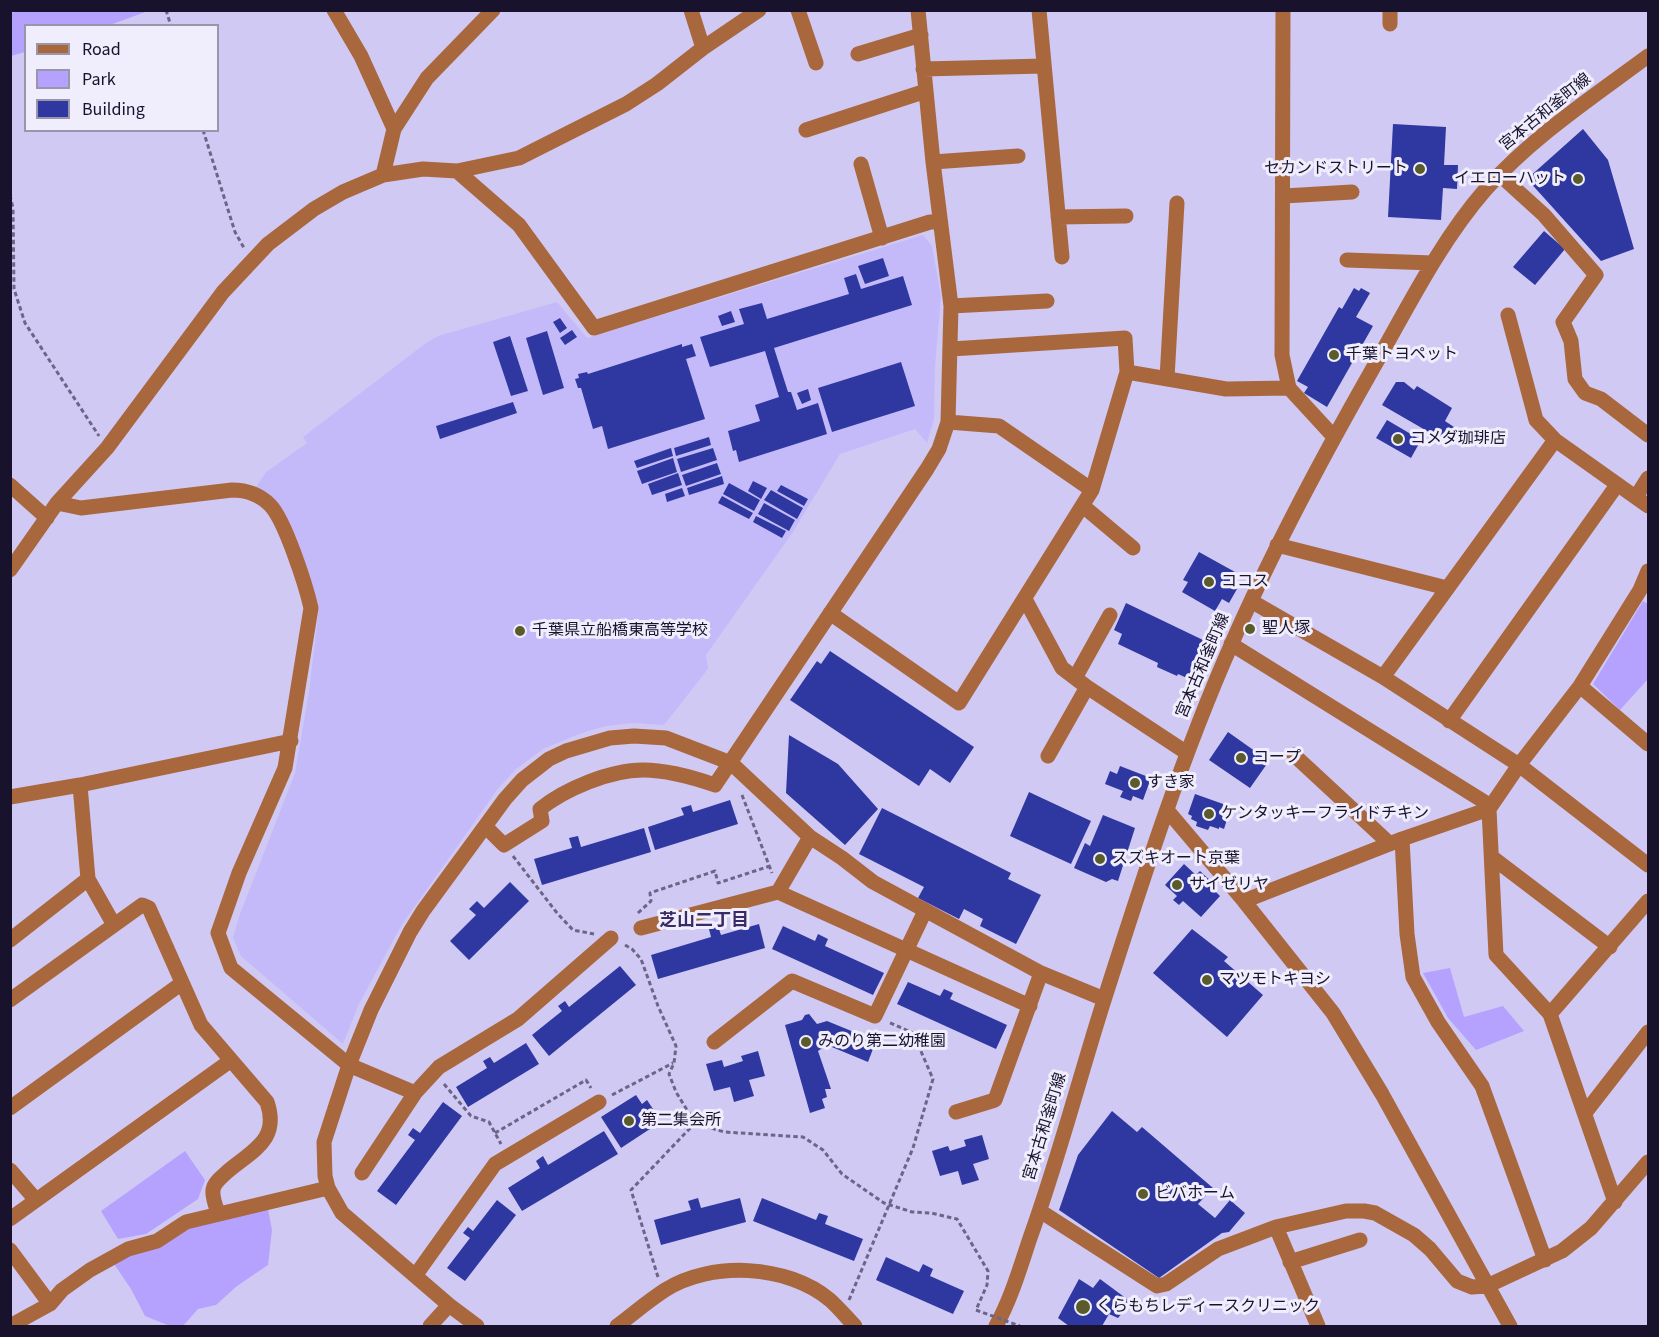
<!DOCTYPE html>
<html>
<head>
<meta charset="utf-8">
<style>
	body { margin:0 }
	#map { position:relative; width:1659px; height:1337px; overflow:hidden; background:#d0c9f4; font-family:"Source Sans 3",sans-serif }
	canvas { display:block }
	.frame { position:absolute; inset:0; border:12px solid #18122c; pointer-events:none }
	.legend { position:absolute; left:24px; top:24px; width:195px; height:108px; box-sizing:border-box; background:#f0eefd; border:2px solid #9a96a9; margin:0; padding:8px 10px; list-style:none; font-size:18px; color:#18122c }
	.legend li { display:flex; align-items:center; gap:12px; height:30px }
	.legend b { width:30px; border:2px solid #9a96a9 }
</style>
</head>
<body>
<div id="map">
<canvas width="1659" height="1337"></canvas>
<div class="frame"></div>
<ul class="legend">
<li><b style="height:8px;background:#a9673d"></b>Road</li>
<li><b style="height:16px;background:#b5a2ff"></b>Park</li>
<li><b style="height:16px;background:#2e38a0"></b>Building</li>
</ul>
</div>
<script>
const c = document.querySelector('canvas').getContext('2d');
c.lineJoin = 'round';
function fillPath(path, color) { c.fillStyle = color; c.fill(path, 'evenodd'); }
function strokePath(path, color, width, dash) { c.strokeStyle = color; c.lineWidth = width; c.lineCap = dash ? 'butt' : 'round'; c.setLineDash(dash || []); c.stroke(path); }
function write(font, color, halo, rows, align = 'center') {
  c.font = font + ' "Source Sans 3","Noto Sans JP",sans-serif'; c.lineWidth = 6; c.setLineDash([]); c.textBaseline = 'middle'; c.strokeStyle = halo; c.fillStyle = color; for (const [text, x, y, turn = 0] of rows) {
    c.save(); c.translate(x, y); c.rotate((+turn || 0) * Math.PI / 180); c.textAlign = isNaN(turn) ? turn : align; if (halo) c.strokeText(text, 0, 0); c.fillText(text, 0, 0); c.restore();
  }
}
const built = new Path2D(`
	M 923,235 L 932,246 L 941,296 L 935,366 L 934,419 L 927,443 L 915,429 L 840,454 L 793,532 L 706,655 L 708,669 L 664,725 L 634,723 L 606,726 L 579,734 L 543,749 L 515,770 L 497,790 L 401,926 L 358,1006 L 343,1044 L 241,956 L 233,938 L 240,914 L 295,773 L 309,692 L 319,607 L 283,510 L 256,487 L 266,472 L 307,443 L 303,437 L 426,343 L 438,336 L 557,302 L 587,338 Z`);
const green = new Path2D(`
	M 19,11 L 19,10 L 148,11 L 110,25 L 26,26 L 25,52 L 11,56 L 11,13 Z
	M 1643,601 L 1648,604 L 1648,679 L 1620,710 L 1593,684 Z
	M 1450,968 L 1464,1017 L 1503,1006 L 1524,1031 L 1476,1050 L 1448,1018 L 1423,973 Z
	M 185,1151 L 205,1180 L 198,1199 L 146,1234 L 118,1239 L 101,1211 Z
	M 268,1209 L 272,1230 L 268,1265 L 237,1286 L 216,1305 L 198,1309 L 183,1326 L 170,1326 L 145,1316 L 131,1289 L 112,1261 L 158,1246 L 183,1228 Z`);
const building = new Path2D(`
	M 1393,124 L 1446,127 L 1444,165 L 1458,165 L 1457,189 L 1443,188 L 1441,220 L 1388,217 Z
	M 1583,129 L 1608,160 L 1634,249 L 1601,261 L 1527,179 Z
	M 1544,231 L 1565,249 L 1535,285 L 1513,267 Z
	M 883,258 L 889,276 L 865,284 L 858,266 Z
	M 856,274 L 861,289 L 903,276 L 912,305 L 774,348 L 788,392 L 791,392 L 797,410 L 818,403 L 827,434 L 739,462 L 736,450 L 733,451 L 728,431 L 760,421 L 755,405 L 779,397 L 765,351 L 710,367 L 700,337 L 744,324 L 739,309 L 762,303 L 767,319 L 849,294 L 844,278 Z
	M 1354,288 L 1359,291 L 1361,288 L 1370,293 L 1356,317 L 1373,326 L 1327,407 L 1304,393 L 1308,387 L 1297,381 L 1339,307 L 1342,309 Z
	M 731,311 L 735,322 L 722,326 L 718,316 Z
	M 560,318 L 567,328 L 560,333 L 553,322 Z
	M 572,330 L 577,337 L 565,345 L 560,338 Z
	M 547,331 L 564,388 L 543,395 L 526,338 Z
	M 510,336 L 528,391 L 511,396 L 493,342 Z
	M 682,344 L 682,347 L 692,344 L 696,356 L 686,359 L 705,419 L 608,449 L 602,426 L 593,429 L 581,388 L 578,388 L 575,379 L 579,378 L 578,374 L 587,372 L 588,374 Z
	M 901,362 L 915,406 L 832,432 L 818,388 Z
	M 1396,382 L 1404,382 L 1414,390 L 1417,386 L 1452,408 L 1445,421 L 1454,427 L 1446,442 L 1382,405 Z
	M 808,389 L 811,400 L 802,404 L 797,393 Z
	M 513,402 L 517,413 L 440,439 L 436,426 Z
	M 1387,420 L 1421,440 L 1411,458 L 1376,438 Z
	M 709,437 L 711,445 L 676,456 L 674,448 Z
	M 671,448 L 673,456 L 637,468 L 634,461 Z
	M 713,448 L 717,460 L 681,472 L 677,459 Z
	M 673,458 L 677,472 L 642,484 L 637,471 Z
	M 717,463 L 721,474 L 686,486 L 682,475 Z
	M 678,473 L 682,485 L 652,495 L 648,484 Z
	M 722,476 L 724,484 L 689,495 L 687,488 Z
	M 753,481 L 767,488 L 761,499 L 748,491 Z
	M 729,483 L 760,500 L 754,511 L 723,494 Z
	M 781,485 L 808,499 L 804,506 L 777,491 Z
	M 682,488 L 685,496 L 667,502 L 665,494 Z
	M 771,490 L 803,508 L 797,519 L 764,500 Z
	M 722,496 L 753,513 L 749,519 L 718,503 Z
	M 764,503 L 795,520 L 789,531 L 758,514 Z
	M 756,516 L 786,531 L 782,538 L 753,522 Z
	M 1199,552 L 1235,572 L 1228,584 L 1237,589 L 1229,603 L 1222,599 L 1215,611 L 1182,592 L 1188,582 L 1183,580 Z
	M 1126,603 L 1203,640 L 1199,649 L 1203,650 L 1193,672 L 1191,671 L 1187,678 L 1178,674 L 1177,676 L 1157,667 L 1158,663 L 1118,644 L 1122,634 L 1114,630 Z
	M 830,651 L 974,747 L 950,783 L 930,769 L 919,786 L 790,700 L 817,661 L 821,664 Z
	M 1228,732 L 1269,761 L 1250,788 L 1209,760 Z
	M 789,735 L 838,764 L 878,809 L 845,845 L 786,793 Z
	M 1120,766 L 1151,778 L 1143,800 L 1133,796 L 1131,801 L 1120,797 L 1123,791 L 1105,784 L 1110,771 L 1117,774 Z
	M 1029,792 L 1091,821 L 1071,864 L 1010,836 Z
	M 1195,794 L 1226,805 L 1225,809 L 1230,810 L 1224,829 L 1219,827 L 1219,829 L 1210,826 L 1208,830 L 1196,826 L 1197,822 L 1191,819 L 1192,816 L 1188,814 Z
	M 730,800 L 738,824 L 655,850 L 648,827 L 684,815 L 681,808 L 691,805 L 693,812 Z
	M 882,808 L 1011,873 L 1008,879 L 1041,895 L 1016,944 L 980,926 L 983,919 L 964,909 L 959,919 L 918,898 L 924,887 L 859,854 Z
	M 1103,815 L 1135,828 L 1118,881 L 1112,879 L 1106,882 L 1074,868 L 1085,843 L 1090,846 Z
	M 644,828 L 651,852 L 542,885 L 534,859 L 572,848 L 569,838 L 578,836 L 581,847 Z
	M 1184,864 L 1196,875 L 1200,871 L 1216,886 L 1213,889 L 1220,896 L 1201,917 L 1183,901 L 1179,905 L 1173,900 L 1177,896 L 1165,885 Z
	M 510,882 L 529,901 L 469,960 L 450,941 L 476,915 L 469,909 L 477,901 L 484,908 Z
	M 759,924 L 765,948 L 658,979 L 651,955 L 711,937 L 709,929 L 718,926 L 721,935 Z
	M 783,926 L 815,941 L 818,934 L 828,939 L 825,946 L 884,973 L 873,995 L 772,949 Z
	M 1192,929 L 1228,957 L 1224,961 L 1263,995 L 1227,1037 L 1153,973 Z
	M 620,966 L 636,985 L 549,1056 L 532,1035 L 562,1011 L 558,1006 L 565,1001 L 569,1007 Z
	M 908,982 L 940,996 L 944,989 L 953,993 L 950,999 L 1007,1025 L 996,1049 L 897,1004 Z
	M 809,1014 L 817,1024 L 827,1021 L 876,1041 L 868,1062 L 827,1045 L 818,1051 L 831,1089 L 825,1089 L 827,1097 L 822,1099 L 825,1108 L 810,1113 L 785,1025 L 802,1020 L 805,1015 Z
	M 526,1043 L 539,1064 L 468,1107 L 456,1087 L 487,1068 L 483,1061 L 490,1057 L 494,1063 Z
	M 758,1051 L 765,1076 L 749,1080 L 754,1096 L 734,1102 L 730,1087 L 714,1091 L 706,1064 L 722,1060 L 724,1067 L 743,1061 L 741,1056 Z
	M 636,1095 L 642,1104 L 647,1100 L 653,1109 L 647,1112 L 656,1125 L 621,1148 L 601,1117 Z
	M 443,1102 L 462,1116 L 396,1205 L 377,1191 L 415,1140 L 408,1135 L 413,1128 L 420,1133 Z
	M 1112,1111 L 1137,1132 L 1142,1127 L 1213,1188 L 1198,1204 L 1215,1218 L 1230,1200 L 1245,1213 L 1229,1232 L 1222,1233 L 1159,1278 L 1059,1210 L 1078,1155 Z
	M 604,1131 L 618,1154 L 522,1211 L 508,1188 L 540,1168 L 536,1161 L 543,1156 L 548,1165 Z
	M 982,1135 L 989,1159 L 973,1164 L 979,1180 L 962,1185 L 958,1171 L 940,1176 L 932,1151 L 948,1146 L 950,1151 L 966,1146 L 964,1140 Z
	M 698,1198 L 701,1208 L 740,1198 L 746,1222 L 661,1245 L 654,1220 L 691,1210 L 688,1201 Z
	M 762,1198 L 816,1220 L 819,1213 L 828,1216 L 825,1224 L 863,1239 L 854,1261 L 753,1221 Z
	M 497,1200 L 516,1215 L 465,1281 L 447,1268 L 470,1238 L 463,1233 L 468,1227 L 473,1231 Z
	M 886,1257 L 919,1272 L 923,1264 L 933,1269 L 930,1276 L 964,1291 L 953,1314 L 876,1280 Z
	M 1079,1279 L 1093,1288 L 1100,1279 L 1131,1302 L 1118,1318 L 1109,1314 L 1102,1326 L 1069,1326 L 1058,1318 Z`);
const path = new Path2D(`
	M 166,10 L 171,26
	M 203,130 L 235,232 L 244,248
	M 10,195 L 13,208 L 14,289 L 25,323 L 99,436
	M 742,795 L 772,873
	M 513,856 L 557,913 L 573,930 L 594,934
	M 638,913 L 651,901 L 650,893 L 715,871 L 718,883 L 770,866
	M 625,945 L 632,949 L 641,959 L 658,1006 L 676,1046 L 674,1063 L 669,1074 L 676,1092 L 695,1123 L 724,1132 L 803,1137 L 823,1150 L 842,1174 L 884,1203 L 912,1212 L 931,1213 L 957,1219 L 988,1271 L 987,1285 L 976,1310
	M 444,1084 L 471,1116 L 489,1122 L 501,1144
	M 612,1095 L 673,1063
	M 495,1133 L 586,1080 L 591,1088
	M 658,1277 L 631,1190 L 695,1123
	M 849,1300 L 913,1148 L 933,1079 L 913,1033 L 888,1022`);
const minor = new Path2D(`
	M 334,10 L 361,56 L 394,129
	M 691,10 L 703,48
	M 798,10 L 816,63
	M 1039,10 L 1062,257
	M 1283,10 L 1282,355 L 1289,388 L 1334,437
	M 1390,24 L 1390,10
	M 858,54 L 921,35
	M 923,69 L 1044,66
	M 806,130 L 926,91
	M 933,162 L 1018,156
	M 861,164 L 882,238
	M 457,171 L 519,225 L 594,328 L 930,222 L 940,222
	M 383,175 L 394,129 L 427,78 L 493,10
	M 1500,175 L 1544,215 L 1596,275 L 1563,322 L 1571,341 L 1575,379 L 1585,393 L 1601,399 L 1648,435
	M 1284,196 L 1352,192
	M 1058,217 L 1126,216
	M 1347,260 L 1433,263
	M 951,306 L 1047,301
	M 1508,315 L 1536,420 L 1555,440 L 1648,506
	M 1127,372 L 1226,389 L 1289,388
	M 1167,378 L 1177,203
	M 948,422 L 999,426 L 1092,490
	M 10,485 L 47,518
	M 1636,497 L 1648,478
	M 57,503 L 81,508 L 232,490 C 246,490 259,494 270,505 C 285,520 306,586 311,608 L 285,768 L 239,873 L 218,933 L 231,968 L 349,1065 L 415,1093
	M 1083,506 L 1133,548
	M 1277,545 L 1447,588
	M 10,570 L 57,503 L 107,448 L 223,292 L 268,244 L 314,209 L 343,192 L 383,175 L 423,169 L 457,171 L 519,158 L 626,104 L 657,84 L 703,48 L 759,10
	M 1025,599 L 1062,668 L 1087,687 L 1187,753
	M 1251,601 L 1383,677 L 1519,765 L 1648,865
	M 830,613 L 959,703 L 1092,490 L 1127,372 L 1125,338 L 951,349
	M 1231,644 L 1491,806
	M 1383,677 L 1555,440
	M 1075,678 L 1110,615
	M 1580,686 L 1648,744
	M 1449,721 L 1617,485
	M 1294,755 L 1390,844
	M 1048,756 L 1087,687
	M 80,785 L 88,879 L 114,925
	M 10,797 L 80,785 L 291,741
	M 1167,810 L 1244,901 L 1333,1013 L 1382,1094 L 1510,1326
	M 486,827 L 504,845 L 542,821 L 540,809 C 565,789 610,770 643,770 C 668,770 692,777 715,785 L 927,469 L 939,449 L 948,422 L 951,306 L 933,162 L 918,10
	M 1402,839 L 1407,934 L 1413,977 L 1438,1022 L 1482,1086 L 1545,1260
	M 1493,858 L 1610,947
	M 778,892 L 810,837
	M 1244,901 L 1402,839 L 1489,809
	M 641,928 L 778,892 L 1030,1006
	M 10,940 L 88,879
	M 10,1000 L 142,905 L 149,908 L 201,1025 L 267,1102 C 280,1140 253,1150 227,1172 C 222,1177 214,1182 213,1190 C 212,1197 216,1207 218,1213
	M 1550,1014 L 1648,901
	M 714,1042 L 792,981 L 875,1016 L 925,911
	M 10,1108 L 182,983
	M 956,1112 L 995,1100 L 1041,973
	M 1585,1113 L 1648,1032
	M 10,1170 L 36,1200
	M 362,1173 L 415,1093 L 439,1067 L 518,1019 L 611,938
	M 1615,1202 L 1550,1014 L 1496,955 L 1489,809 L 1519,765 L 1580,686 L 1640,590 L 1648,571
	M 1040,1211 L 1157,1286 L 1166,1284 L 1218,1249 L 1276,1227 L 1346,1211 L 1364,1211 L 1375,1213 L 1414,1235 L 1430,1249 L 1457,1281 L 1472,1287 L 1487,1286 L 1562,1251 L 1591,1228 L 1648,1162
	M 10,1219 L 230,1061
	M 1276,1227 L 1318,1326
	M 10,1250 L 50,1304
	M 1290,1262 L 1360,1240
	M 415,1276 L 495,1164 L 599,1102
	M 10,1326 L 50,1304 L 62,1290 L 90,1270 L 128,1249 L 157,1241 L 186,1222 L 328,1188
	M 430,1326 L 449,1305
	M 477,1326 L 449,1305 L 342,1213 L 328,1188 L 325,1176 L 324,1142 L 349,1065 L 371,1010 L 410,932 L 423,911 L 505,799 L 522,780 L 549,759 L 566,751 L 610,738 L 634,736 L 666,738 L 731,763 L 810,837 L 842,858 L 873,882 L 1041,973 L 1104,999
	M 617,1326 C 633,1314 648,1301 665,1290 C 711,1261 787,1264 830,1300 C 839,1308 847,1318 855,1326
	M 996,1326 C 1011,1299 1020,1268 1030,1238 C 1059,1158 1080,1075 1106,994 C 1144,875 1182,756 1232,643 C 1273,549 1322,458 1372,370 C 1407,309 1439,243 1485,190 C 1532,137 1593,97 1648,56`);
const pathBridge = new Path2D(`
	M 976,1310 L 1020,1326`);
const markers = [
	[1420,169,6,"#595c2a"],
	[1578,179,6,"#595c2a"],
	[1334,355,6,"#595c2a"],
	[1398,439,6,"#595c2a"],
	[1209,582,6,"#595c2a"],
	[1250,629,6,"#595c2a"],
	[520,631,6,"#595c2a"],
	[1241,758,6,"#595c2a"],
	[1135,783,6,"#595c2a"],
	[1209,814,6,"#595c2a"],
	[1100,859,6,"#595c2a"],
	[1177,885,6,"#595c2a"],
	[1207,980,6,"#595c2a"],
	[806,1042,6,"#595c2a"],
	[629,1121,6,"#595c2a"],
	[1143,1194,6,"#595c2a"],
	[1083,1307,8,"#595c2a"]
];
const streetNames = [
	["宮本古和釜町線",1546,113,-39],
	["宮本古和釜町線",1204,666,-67],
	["宮本古和釜町線",1046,1127,-73]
];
const poiNames = [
	["セカンドストリート",1408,169,"right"],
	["イエローハット",1566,179,"right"],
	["千葉トヨペット",1346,355],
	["コメダ珈琲店",1410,439],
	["ココス",1221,582],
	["聖人塚",1262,629],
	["千葉県立船橋東高等学校",532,631],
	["コープ",1253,758],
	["すき家",1147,783],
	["ケンタッキーフライドチキン",1221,814],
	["スズキオート京葉",1112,859],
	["サイゼリヤ",1189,885],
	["マツモトキヨシ",1219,980],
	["みのり第二幼稚園",818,1042],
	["第二集会所",641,1121],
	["ビバホーム",1155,1194],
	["くらもちレディースクリニック",1096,1307]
];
const neighbourhoodNames = [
	["芝山二丁目",704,922]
];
fillPath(built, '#c5baf9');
fillPath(green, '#b5a2ff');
fillPath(building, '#2e38a0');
strokePath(path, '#6c6587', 3, [4.5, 3]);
strokePath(minor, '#a9673d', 15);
strokePath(pathBridge, '#6c6587', 3, [4.5, 3]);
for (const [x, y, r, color] of markers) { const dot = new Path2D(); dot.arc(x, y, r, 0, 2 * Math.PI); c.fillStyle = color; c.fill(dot); strokePath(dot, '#f0eefd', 2); }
write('16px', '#18122c', '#f0eefd', streetNames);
write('16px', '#18122c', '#f0eefd', poiNames, 'left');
write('bold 18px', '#3a2a65', '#f0eefd', neighbourhoodNames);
</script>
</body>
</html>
